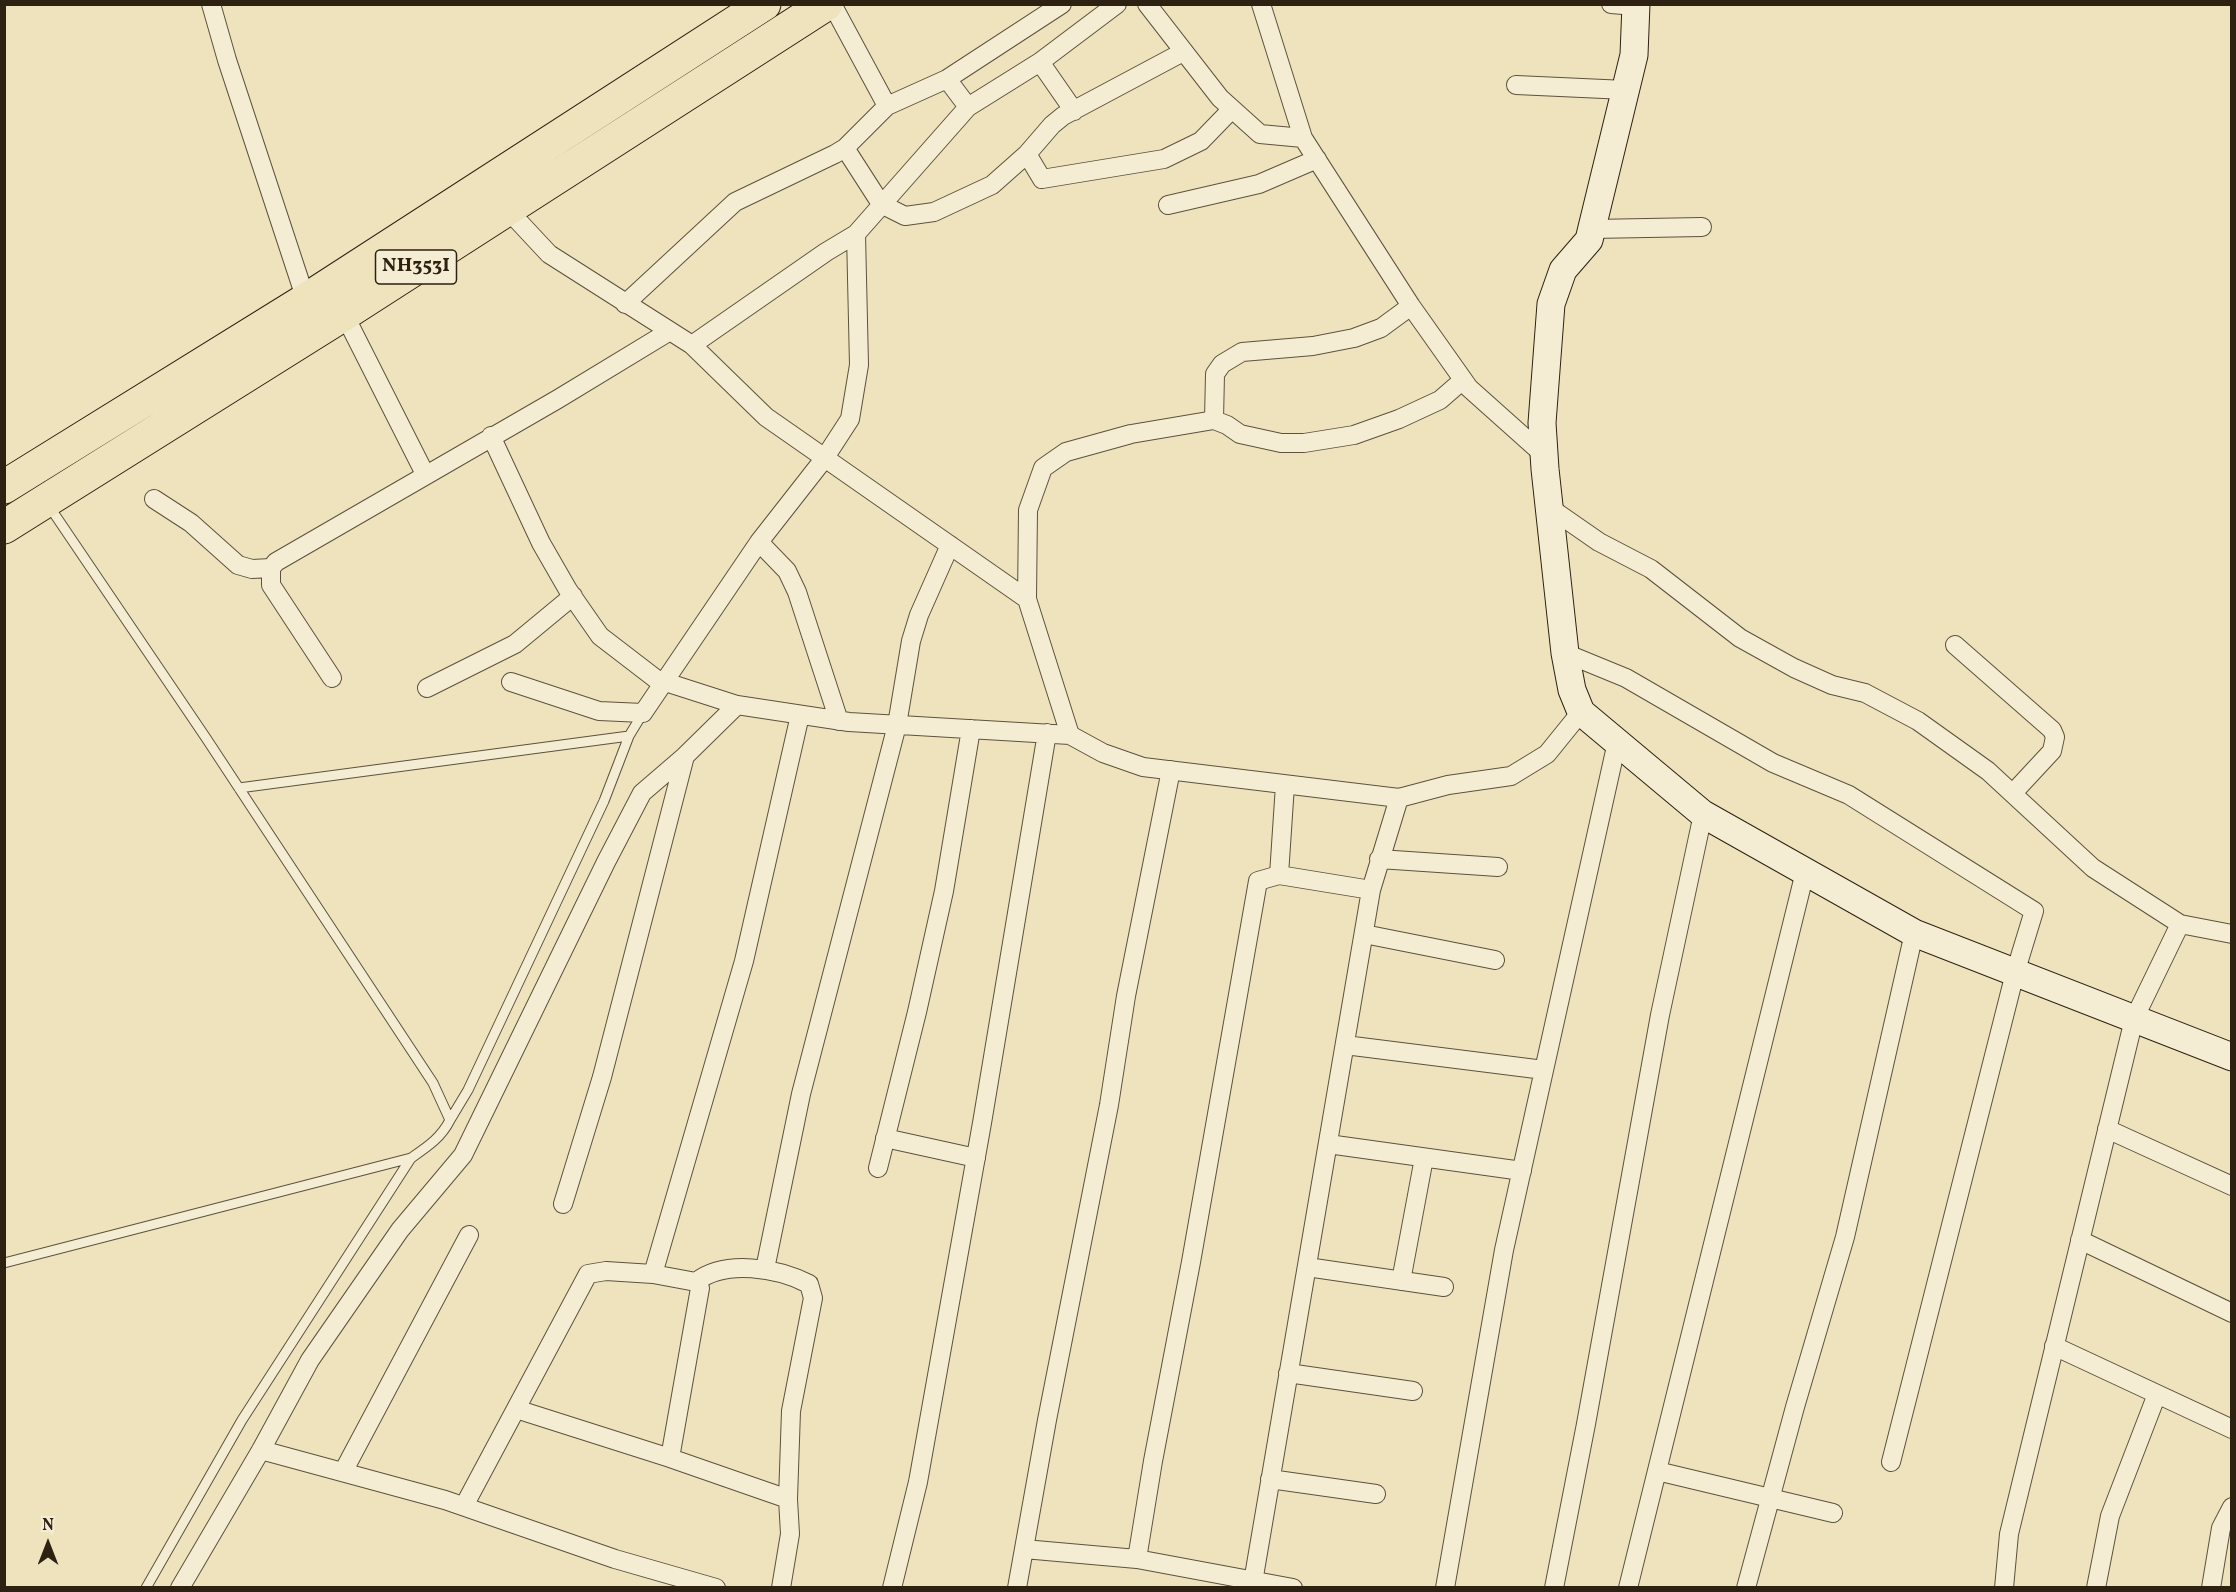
<!DOCTYPE html>
<html>
<head>
<meta charset="utf-8">
<style>
	body { margin:0 }
	#map { position:relative; width:2236px; height:1592px; overflow:hidden; background:#eee3bd; font-family:Vollkorn,serif }
	canvas { display:block }
	.frame { position:absolute; inset:0; border:6px solid #2d2111; pointer-events:none }
	.north { position:absolute; left:18px; top:1514px; width:60px; height:60px; -webkit-text-stroke:4px #f4edd4; paint-order:stroke; rotate:0deg; font-size:16px; font-weight:700; line-height:24px; text-align:center; color:#2d2111 }
	.north::after { content:''; display:block; margin:auto; width:21px; height:27px; background:#2d2111; clip-path:polygon(50% 0,100% 100%,50% 72%,0 100%) }
</style>
</head>
<body>
<div id="map">
<canvas width="2236" height="1592"></canvas>
<div class="frame"></div>
<div class="north">N</div>
</div>
<script>
const c = document.querySelector('canvas').getContext('2d');
c.lineJoin = 'round';
function strokePath(path, color, width, dash) { c.strokeStyle = color; c.lineWidth = width; c.lineCap = dash ? 'butt' : 'round'; c.setLineDash(dash || []); c.stroke(path); }
function write(font, color, halo, rows, align = 'center') {
  c.font = font + ' Vollkorn,serif'; c.lineWidth = 6; c.setLineDash([]); c.textBaseline = 'middle'; c.strokeStyle = halo; c.fillStyle = color; for (const [text, x, y, turn = 0] of rows) {
    c.save(); c.translate(x, y); c.rotate((+turn || 0) * Math.PI / 180); c.textAlign = isNaN(turn) ? turn : align; if (halo) c.strokeText(text, 0, 0); c.fillText(text, 0, 0); c.restore();
  }
}
const lane = new Path2D(`
	M 239,788 L 629,736
	M 450,1120 L 468,1090 L 604,801 L 629,736 L 643,713
	M 4,1263 L 411,1158 C 427,1147 441,1138 450,1120 L 433,1083 L 206,738 L 49,506
	M 146,1588 L 242,1420 L 411,1158`);
const street = new Path2D(`
	M 211,4 L 227,60 L 306,300
	M 832,4 L 887,106 L 947,79 L 1062,4
	M 1147,4 L 1220,98 L 1260,134 L 1303,138 L 1411,306 L 1469,388 L 1544,455
	M 1261,4 L 1303,138
	M 1611,4 L 1636,6
	M 1040,62 L 1074,111
	M 1516,85 L 1626,90
	M 968,107 L 1040,62 L 1117,4
	M 845,148 L 881,204 L 905,216 L 934,212 L 992,185 L 1027,154 L 1042,179 L 1164,159 L 1201,141 L 1232,109
	M 1027,154 L 1052,125 L 1063,116 L 1183,52
	M 1168,205 L 1259,184 L 1317,159
	M 507,209 L 549,254 L 692,345 L 766,417 L 1027,599 L 1070,735
	M 1592,229 L 1702,227
	M 625,304 L 735,202 L 835,154 L 845,148 L 887,106
	M 344,314 L 425,474
	M 692,345 L 826,252 L 856,234 L 968,107 L 947,79
	M 1214,420 L 1215,374 L 1222,364 L 1242,352 L 1313,346 L 1354,338 L 1381,328 L 1411,306
	M 491,436 L 541,543 L 568,590 L 600,636 L 656,679 L 737,705 L 849,722 L 1070,735 L 1103,753 L 1143,767 L 1399,798 L 1448,785 L 1511,776 L 1547,754 L 1581,712
	M 154,499 L 191,523 L 238,565 L 252,569 L 271,568
	M 1550,508 L 1599,542 L 1651,569 L 1740,638 L 1794,668 L 1832,685 L 1865,693 L 1918,721 L 1988,771 L 2093,868 L 2180,924 L 2134,1019 L 2009,1534 L 2004,1588
	M 759,542 L 787,571 L 797,592 L 839,721
	M 1027,599 L 1028,510 L 1043,468 L 1066,452 L 1131,434 L 1214,420 L 1227,425 L 1240,434 L 1281,443 L 1304,443 L 1354,435 L 1399,419 L 1440,400 L 1463,380
	M 1955,645 L 2052,730 L 2055,737 L 2052,751 L 2013,793
	M 1565,653 L 1626,678 L 1773,763 L 1849,795 L 2034,911 L 2015,973 L 1891,1462
	M 332,678 L 271,585 L 271,568 L 276,562 L 558,399 L 670,331
	M 511,682 L 599,711 L 643,713 L 759,542 L 824,459 L 850,419 L 859,365 L 856,234
	M 427,688 L 515,644 L 573,596
	M 1379,859 L 1498,867
	M 1279,875 L 1371,890
	M 2180,924 L 2232,934
	M 1364,934 L 1495,960
	M 1345,1045 L 1544,1070
	M 2107,1129 L 2232,1186
	M 885,1138 L 976,1158
	M 1328,1144 L 1522,1171
	M 878,1168 L 917,1012 L 944,891 L 971,729
	M 563,1204 L 602,1077 L 685,756 L 737,705
	M 2080,1240 L 2232,1313
	M 1307,1267 L 1444,1287
	M 765,1269 L 801,1094 L 897,725 L 911,641 L 919,615 L 950,545
	M 1401,1281 L 1424,1158
	M 2054,1346 L 2232,1429
	M 1288,1373 L 1413,1391
	M 516,1409 L 670,1458 L 700,1288 L 696,1282 L 653,1274
	M 261,1450 L 445,1500 L 615,1559 L 716,1588
	M 670,1458 L 788,1499 L 791,1411 L 813,1298 L 809,1284 C 778,1268 725,1259 696,1282
	M 1657,1471 L 1833,1513
	M 343,1472 L 469,1235
	M 1270,1479 L 1376,1494
	M 464,1506 L 588,1274 L 606,1271 L 653,1274 L 744,961 L 800,715
	M 1024,1549 L 1137,1559 L 1153,1461 L 1191,1262 L 1258,881 L 1279,875 L 1285,785
	M 1137,1559 L 1293,1588
	M 180,1588 L 261,1450 L 310,1360 L 400,1230 L 463,1155 L 606,862 L 642,793 L 685,756
	M 781,1588 L 790,1534 L 788,1499
	M 892,1588 L 918,1482 L 982,1123 L 1047,733
	M 1017,1588 L 1047,1420 L 1109,1105 L 1126,996 L 1171,770
	M 1252,1588 L 1371,890 L 1399,798
	M 1445,1588 L 1504,1250 L 1617,742
	M 1554,1588 L 1586,1424 L 1660,1015 L 1703,814
	M 1628,1588 L 1805,872
	M 1746,1588 L 1795,1407 L 1845,1237 L 1914,933
	M 2096,1588 L 2110,1516 L 2157,1394
	M 2211,1588 L 2221,1528 L 2232,1507`);
const secondary = new Path2D(`
	M 1636,4 L 1634,55 L 1589,240 L 1563,270 L 1551,304 L 1542,423 L 1545,469 L 1565,653 L 1572,690 L 1581,712 L 1703,814 L 1914,933 L 2232,1057`);
const highway = new Path2D(`
	M 4,487 L 306,300 L 764,4
	M 4,527 L 344,314 L 826,4`);
const shields = [
	[416,267,81]
];
const shieldNames = [
	["NH353I",416,267]
];
strokePath(lane, '#5d523c', 11);
strokePath(street, '#5d523c', 20);
strokePath(secondary, '#2d2111', 29);
strokePath(highway, '#2d2111', 35);
strokePath(lane, '#f4edd4', 9);
strokePath(street, '#f4edd4', 18);
strokePath(secondary, '#f4edd4', 27);
strokePath(highway, '#eee3bd', 33);
for (const [x, y, w] of shields) { const box = new Path2D(); box.roundRect(x - w / 2, y - 17, w, 34, 4.5); c.fillStyle = '#f4edd4'; c.fill(box); strokePath(box, '#2d2111', 1.5); }
write('bold 20px', '#2d2111', null, shieldNames);
</script>
</body>
</html>
